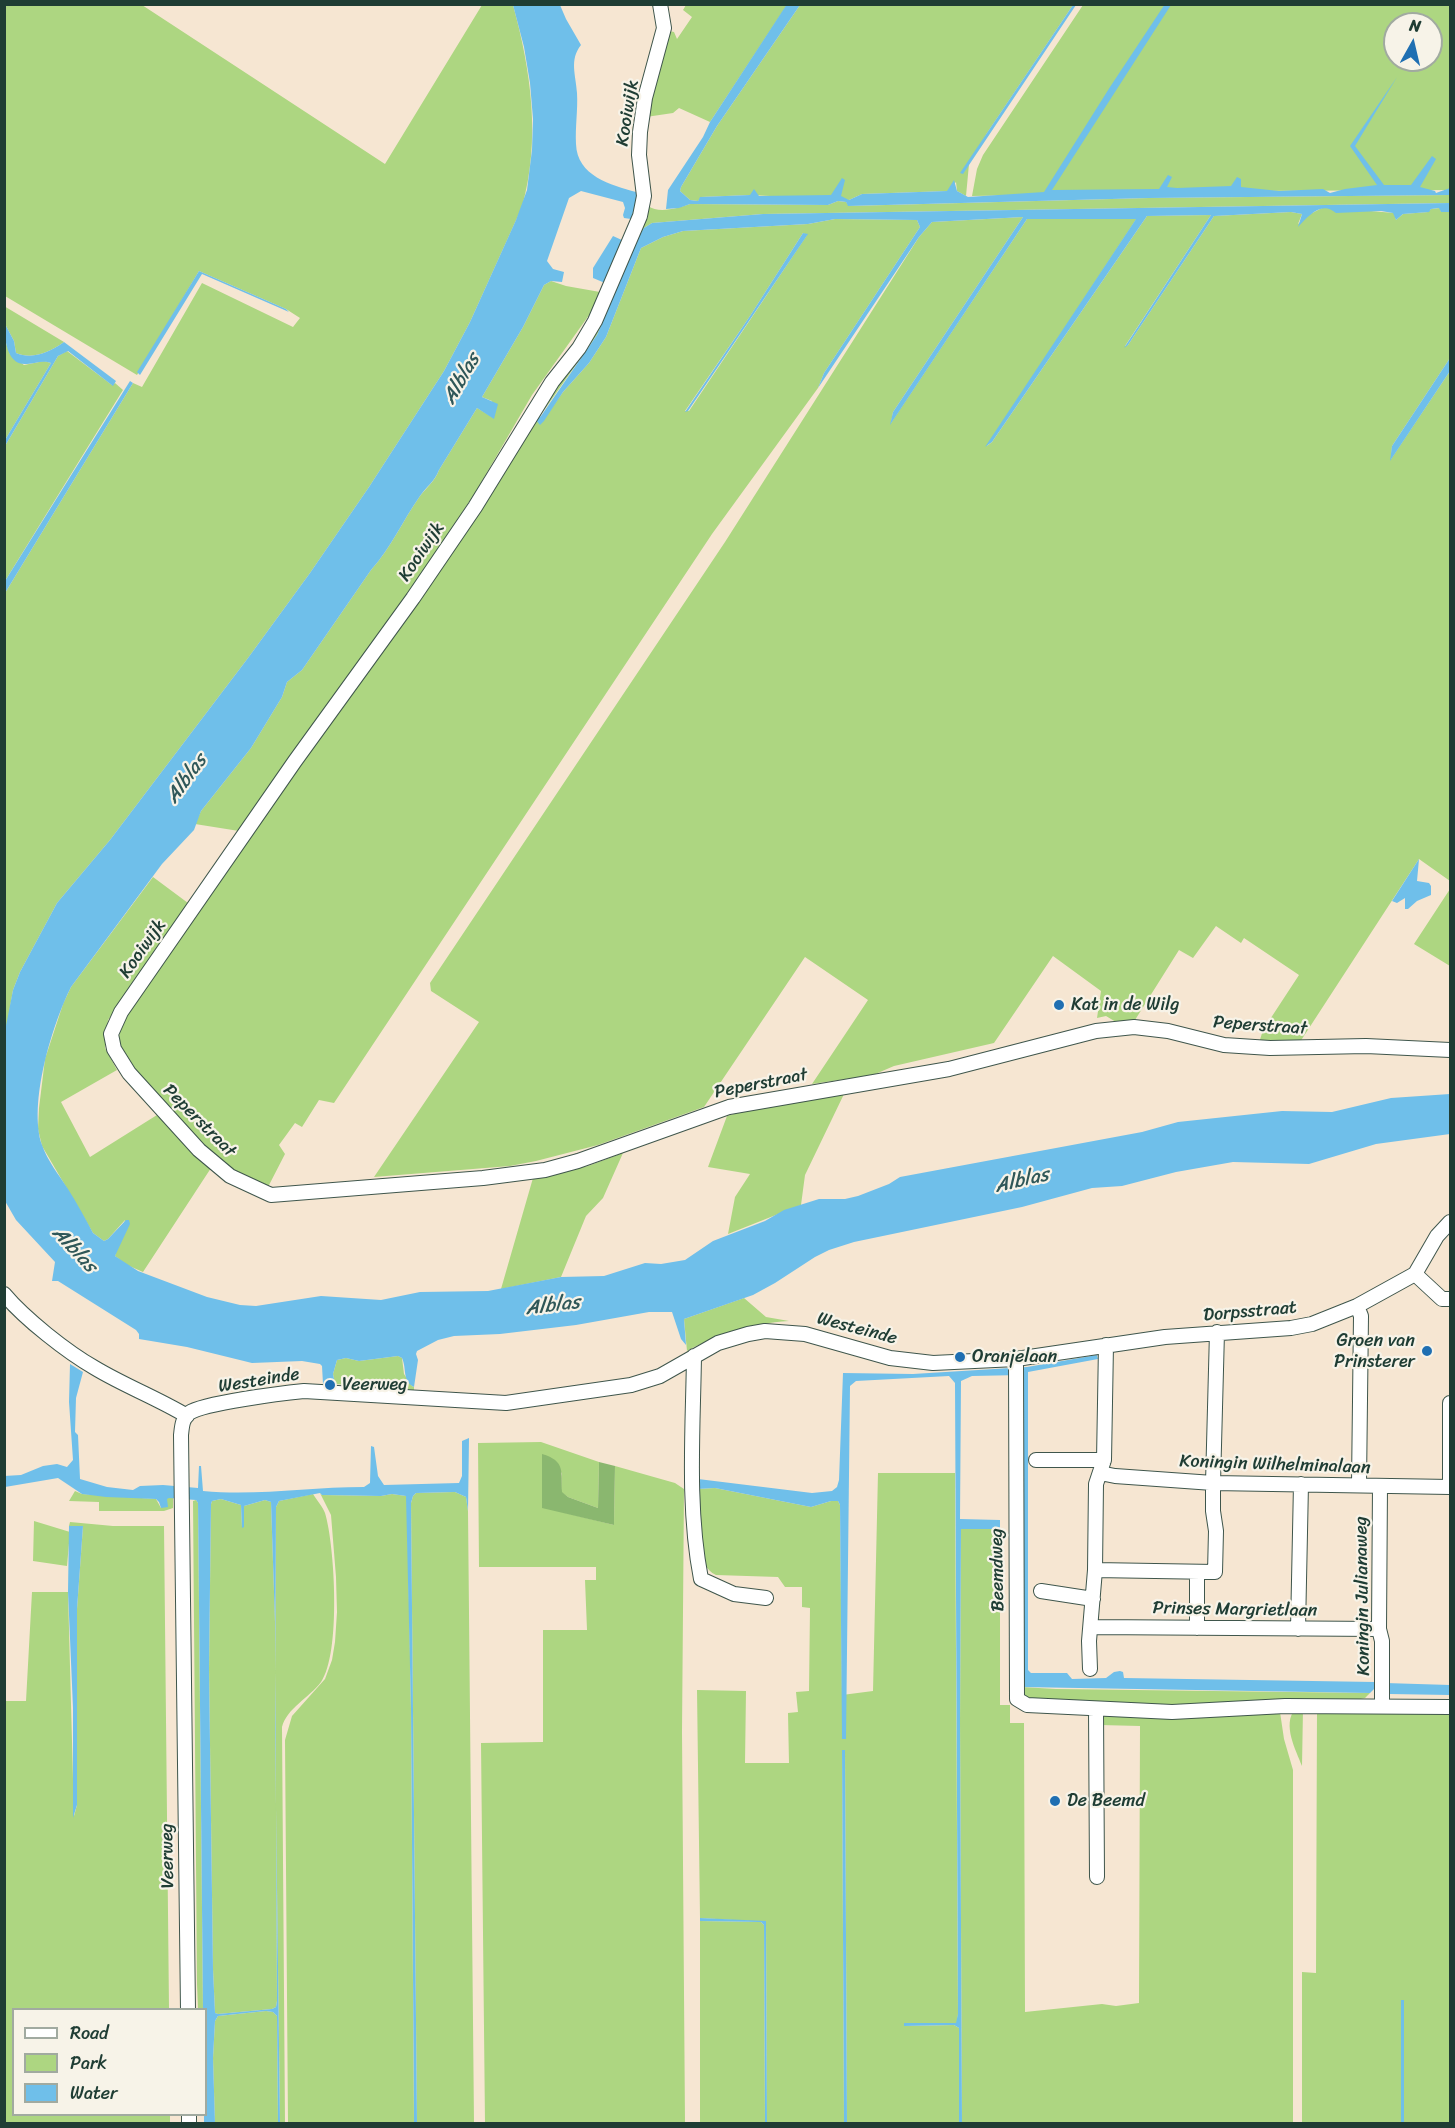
<!DOCTYPE html>
<html>
<head>
<meta charset="utf-8">
<style>
	body { margin:0 }
	#map { position:relative; width:1455px; height:2128px; overflow:hidden; background:#f6e6d2; font-family:Sriracha,sans-serif }
	canvas { display:block }
	.frame { position:absolute; inset:0; border:6px solid #1f3d34; pointer-events:none }
	.legend { position:absolute; left:12px; top:2008px; width:195px; height:108px; box-sizing:border-box; background:#f7f3e8; border:2px solid #a1aaa0; margin:0; padding:8px 10px; list-style:none; font-size:18px; color:#1f3d34 }
	.legend li { display:flex; align-items:center; gap:12px; height:30px }
	.legend b { width:30px; border:2px solid #a1aaa0 }
	.north { position:absolute; left:1383px; top:12px; width:60px; height:60px; box-sizing:border-box; background:#f7f3e8; border:2px solid #a1aaa0; border-radius:50%; rotate:8deg; font-size:16px; font-weight:700; line-height:24px; text-align:center; color:#1f3d34 }
	.north::after { content:''; display:block; margin:auto; width:21px; height:27px; background:#1f6fb2; clip-path:polygon(50% 0,100% 100%,50% 72%,0 100%) }
</style>
</head>
<body>
<div id="map">
<canvas width="1455" height="2128"></canvas>
<div class="frame"></div>
<ul class="legend">
<li><b style="height:8px;background:#fff"></b>Road</li>
<li><b style="height:16px;background:#add681"></b>Park</li>
<li><b style="height:16px;background:#6fbfea"></b>Water</li>
</ul>
<div class="north">N</div>
</div>
<script>
const c = document.querySelector('canvas').getContext('2d');
c.lineJoin = 'round';
function fillPath(path, color) { c.fillStyle = color; c.fill(path, 'evenodd'); }
function strokePath(path, color, width, dash) { c.strokeStyle = color; c.lineWidth = width; c.lineCap = dash ? 'butt' : 'round'; c.setLineDash(dash || []); c.stroke(path); }
function write(font, color, halo, rows, align = 'center') {
  c.font = font + ' Sriracha,sans-serif'; c.lineWidth = 4.5; c.setLineDash([]); c.textBaseline = 'middle'; c.strokeStyle = halo; c.fillStyle = color; for (const [text, x, y, turn = 0] of rows) {
    c.save(); c.translate(x, y); c.rotate((+turn || 0) * Math.PI / 180); c.textAlign = isNaN(turn) ? turn : align; if (halo) c.strokeText(text, 0, 0); c.fillText(text, 0, 0); c.restore();
  }
}
const green = new Path2D(`
	M 4,5 L 142,5 L 385,164 L 482,5 L 513,5 C 531,71 541,139 522,207 L 470,322 L 444,371 L 369,487 L 310,573 L 248,658 L 110,840 L 57,903 L 20,972 L 13,990 L 5,1036 L 5,593 L 133,383 L 142,387 L 202,283 L 293,327 L 300,318 L 286,309 L 199,271 L 137,375 L 5,296 Z
	M 686,5 L 787,5 L 710,122 L 679,108 L 673,113 L 646,117 L 669,31 L 674,32 L 677,39 L 692,17 L 683,10 Z
	M 800,5 L 1073,5 L 987,133 L 963,174 L 969,164 L 966,196 L 957,191 L 956,182 L 948,191 L 862,194 L 849,200 L 750,195 L 701,197 L 698,201 L 690,200 L 680,191 L 681,187 L 717,126 Z
	M 1083,5 L 1450,5 L 1450,190 L 1245,191 L 972,196 L 977,169 L 983,155 ZM 1395,24 L 1431,24 L 1431,60 L 1395,60 Z
	M 1450,195 L 1450,203 L 763,214 L 652,223 L 644,228 L 637,243 L 597,335 L 540,416 L 541,423 L 563,392 L 589,363 L 606,337 L 641,248 L 663,237 L 683,231 L 808,224 L 835,219 L 917,220 L 920,227 L 824,373 L 818,388 L 712,534 L 334,1103 L 319,1100 L 302,1127 L 295,1123 L 279,1145 L 285,1154 L 268,1187 C 255,1181 238,1176 226,1168 C 201,1149 127,1074 120,1046 C 118,1039 120,1030 122,1023 L 549,393 L 643,221 L 648,218 L 648,206 C 659,214 678,208 690,204 L 828,205 L 838,201 L 846,202 L 849,206 L 1149,198 ZM 803,233 L 807,235 L 689,411 L 685,411 L 750,316 Z
	M 1324,207 L 1394,213 L 1396,220 L 1403,214 L 1428,212 L 1431,209 L 1440,208 L 1441,212 L 1450,212 L 1450,358 L 1392,446 L 1391,459 L 1450,371 L 1450,881 L 1419,859 L 1300,1042 L 1259,1043 L 1263,1030 L 1299,975 L 1244,938 L 1241,943 L 1216,926 L 1193,958 L 1179,950 L 1135,1020 L 1116,1022 L 1106,1016 L 1097,1018 L 1101,991 L 1053,956 L 994,1043 L 894,1066 L 873,1075 L 812,1084 L 868,1000 L 805,957 L 704,1107 L 598,1145 L 536,1161 L 510,1166 L 374,1177 L 479,1022 L 431,991 L 430,983 L 725,542 L 919,237 L 932,222 L 1023,217 L 893,412 L 891,423 L 1027,219 L 1137,218 L 987,446 L 992,442 L 1147,216 L 1211,215 L 1125,346 L 1128,345 L 1214,216 L 1291,212 L 1302,214 L 1298,224 L 1310,214 Z
	M 551,281 L 566,286 L 600,292 L 592,311 L 532,395 L 475,493 L 425,568 L 239,831 L 195,824 L 201,811 L 251,748 L 282,697 L 287,682 L 302,670 L 371,570 C 391,548 403,520 420,496 C 427,487 435,481 439,470 L 477,408 L 494,418 L 492,401 L 482,397 L 523,327 L 544,285 Z
	M 4,306 L 64,342 C 50,352 33,360 16,353 L 14,341 L 5,324 Z
	M 4,338 L 10,354 L 24,365 L 44,361 L 51,363 L 5,440 Z
	M 67,351 L 112,385 L 115,383 L 123,390 L 5,581 L 5,446 L 58,356 Z
	M 153,877 L 188,903 L 108,1020 L 105,1048 L 117,1070 L 61,1102 L 90,1157 L 157,1115 L 193,1153 L 211,1168 L 143,1272 L 127,1265 L 115,1256 L 125,1220 L 108,1239 L 104,1241 L 93,1233 L 42,1146 L 38,1129 L 39,1108 L 45,1059 L 63,1004 L 71,987 Z
	M 1450,889 L 1450,966 L 1414,944 Z
	M 844,1094 L 805,1175 L 801,1205 L 728,1234 L 735,1197 L 750,1174 L 708,1167 L 727,1116 L 748,1110 Z
	M 623,1153 L 603,1198 L 586,1216 L 561,1277 L 501,1289 L 533,1178 L 588,1166 Z
	M 744,1298 L 766,1317 L 789,1321 C 750,1324 721,1332 687,1351 L 684,1319 Z
	M 398,1356 L 402,1358 L 404,1374 L 412,1386 L 414,1387 L 414,1390 L 335,1384 L 333,1374 L 337,1360 L 346,1358 L 359,1361 Z
	M 541,1442 L 599,1462 L 598,1508 L 568,1497 L 561,1492 L 562,1472 L 542,1507 L 614,1525 L 615,1466 L 675,1483 L 684,1489 L 682,1732 L 685,2123 L 485,2123 L 481,1743 L 543,1742 L 543,1630 L 587,1630 L 585,1580 L 596,1580 L 596,1567 L 479,1567 L 478,1443 Z
	M 878,1473 L 955,1473 L 958,2014 L 957,2023 L 905,2023 L 904,2026 L 954,2025 L 959,2028 L 959,2123 L 847,2123 L 845,1751 L 842,1750 L 844,2123 L 767,2123 L 766,1922 L 700,1918 L 697,1690 L 746,1691 L 745,1763 L 789,1763 L 788,1713 L 798,1712 L 796,1692 L 809,1691 L 810,1608 L 802,1607 L 802,1587 L 785,1587 L 778,1577 L 716,1575 C 695,1565 701,1534 700,1514 L 697,1512 L 697,1489 L 715,1488 L 811,1507 L 831,1501 L 838,1501 L 840,1505 L 842,1695 L 873,1691 Z
	M 75,1491 L 82,1494 L 156,1499 L 161,1508 L 167,1498 L 173,1498 L 173,1508 L 164,1511 L 99,1511 L 99,1502 L 69,1501 Z
	M 455,1492 L 466,1497 L 468,1511 L 474,2123 L 417,2123 L 411,1503 L 413,1496 L 416,1493 Z
	M 320,1493 L 322,1495 L 381,1496 L 392,1494 L 406,1496 L 407,1500 L 411,1709 L 414,2123 L 288,2124 L 285,1740 L 292,1716 L 325,1679 L 332,1660 L 335,1642 L 337,1612 L 336,1577 L 331,1515 Z
	M 313,1494 C 316,1499 323,1507 325,1513 C 335,1546 341,1654 321,1682 C 309,1698 287,1708 282,1727 L 285,2124 L 280,2123 L 275,1730 L 276,1507 L 279,1501 Z
	M 221,1499 L 241,1505 L 242,1527 L 244,1527 L 244,1506 L 265,1500 L 271,1502 L 275,1622 L 277,2001 L 276,2007 L 272,2009 L 218,2014 L 215,2013 L 213,1969 L 209,1669 L 211,1504 L 212,1501 Z
	M 196,1500 L 198,1503 L 203,2010 L 198,2009 L 197,1984 L 193,1501 Z
	M 34,1521 L 70,1532 L 67,1566 L 33,1561 Z
	M 70,1522 L 113,1526 L 164,1526 L 169,2009 L 14,2010 L 14,2114 L 170,2115 L 170,2123 L 5,2124 L 5,1701 L 26,1701 L 32,1592 L 68,1592 L 74,1816 L 77,1805 L 77,1609 L 83,1526 L 69,1526 Z
	M 961,1529 L 1000,1529 L 1000,1705 L 1010,1705 L 1010,1723 L 1024,1723 L 1025,2012 L 1102,2004 L 1116,2006 L 1139,2003 L 1140,1726 L 1100,1725 L 1101,1714 L 1280,1712 L 1284,1739 L 1293,1770 L 1293,2123 L 962,2123 L 960,1722 Z
	M 1021,1687 L 1056,1689 L 1370,1693 L 1365,1698 L 1356,1700 L 1318,1699 L 1206,1709 L 1037,1699 L 1024,1697 Z
	M 1295,1709 L 1303,1709 L 1302,1766 C 1296,1750 1282,1725 1295,1709 Z
	M 1317,1709 L 1450,1710 L 1449,2123 L 1404,2123 L 1403,2000 L 1401,2001 L 1401,2123 L 1302,2123 L 1302,1972 L 1316,1973 Z
	M 700,1921 L 761,1922 L 764,1925 L 765,2123 L 700,2124 Z
	M 266,2011 L 273,2012 L 277,2016 L 278,2123 L 215,2124 L 213,2058 L 215,2021 L 218,2016 Z`);
const forest = new Path2D(`
	M 542,1454 C 566,1461 561,1472 562,1492 L 568,1497 L 598,1508 L 599,1462 L 615,1466 L 614,1525 L 542,1508 Z`);
const water = new Path2D(`
	M 787,4 L 800,5 L 717,126 L 681,187 L 680,191 L 690,200 L 698,201 L 700,197 L 750,195 L 754,189 L 759,196 L 831,195 L 842,178 L 845,180 L 841,196 L 849,200 L 862,194 L 947,191 L 954,180 L 957,191 L 968,197 L 1044,192 L 1110,87 L 1165,4 L 1171,5 L 1052,190 L 1159,189 L 1168,175 L 1172,177 L 1167,187 L 1177,188 L 1231,186 L 1237,177 L 1241,179 L 1241,187 L 1279,191 L 1323,189 L 1330,193 L 1345,189 L 1377,185 L 1350,146 L 1397,77 L 1355,146 L 1384,185 L 1411,185 L 1432,156 L 1436,159 L 1420,187 L 1435,191 L 1436,193 L 1450,188 L 1450,195 L 1149,198 L 848,206 L 846,202 L 838,201 L 828,205 L 690,204 L 679,208 L 666,209 L 668,190 L 703,137 L 710,122 Z
	M 513,5 L 560,5 L 566,19 L 581,45 C 569,60 576,75 577,93 C 578,110 575,127 576,144 C 577,176 611,185 636,192 L 637,199 L 631,219 L 624,218 L 623,215 L 625,208 L 623,202 L 581,191 L 569,198 L 547,261 L 553,269 L 564,272 L 562,282 L 551,281 L 544,285 L 523,327 L 482,397 L 498,404 L 494,419 L 477,408 L 439,470 C 435,481 427,486 420,496 C 403,520 391,548 371,570 L 302,670 L 287,682 L 282,697 L 251,748 L 201,811 L 194,830 L 162,864 L 71,987 C 52,1025 28,1104 42,1145 C 47,1160 59,1175 68,1189 C 77,1203 85,1218 93,1233 L 104,1241 L 108,1239 L 126,1220 L 129,1220 L 130,1224 L 115,1256 L 138,1271 L 207,1297 L 240,1305 L 256,1306 L 321,1296 L 381,1300 L 420,1292 L 488,1291 L 561,1277 L 604,1276 L 645,1263 L 661,1264 L 685,1260 L 713,1241 L 765,1221 L 784,1210 L 819,1199 L 845,1199 L 858,1196 L 889,1184 L 900,1177 L 1142,1132 L 1178,1122 L 1282,1111 L 1332,1112 L 1391,1098 L 1450,1094 L 1450,1134 L 1376,1144 L 1309,1164 L 1233,1162 L 1176,1172 L 1122,1186 L 1092,1188 L 1022,1207 L 854,1242 L 829,1250 L 815,1257 L 775,1283 L 753,1295 L 684,1319 L 686,1345 L 681,1339 L 672,1312 L 649,1312 L 576,1325 L 500,1334 L 454,1336 L 438,1340 L 417,1351 L 416,1354 L 418,1360 L 414,1387 C 402,1381 407,1369 402,1358 L 398,1356 L 359,1361 L 346,1358 L 337,1360 L 333,1374 L 335,1384 L 323,1384 L 322,1366 L 320,1364 L 302,1361 L 252,1363 L 187,1347 L 139,1339 L 139,1334 L 136,1330 L 58,1281 L 52,1281 L 55,1262 L 16,1220 L 5,1201 L 4,1036 L 13,990 L 20,972 L 57,903 L 110,840 L 248,658 L 310,573 L 369,487 L 444,371 L 470,322 L 516,220 L 527,190 L 532,150 L 533,119 L 530,83 L 524,47 Z
	M 1073,5 L 1076,5 L 963,174 L 960,173 Z
	M 1450,203 L 1450,212 L 1441,212 L 1439,208 L 1431,209 L 1429,212 L 1403,214 L 1396,220 L 1393,213 L 1381,211 L 1336,213 C 1322,200 1308,216 1298,227 L 1302,214 L 1291,212 L 1214,216 L 1128,345 L 1124,348 L 1211,215 L 1147,216 L 992,442 L 985,447 L 1136,219 L 1027,219 L 890,425 L 893,412 L 1023,217 L 932,222 L 919,237 L 818,388 L 824,373 L 920,227 L 917,220 L 835,219 L 808,224 L 683,231 L 663,237 L 641,248 L 606,337 L 589,363 L 563,392 L 544,421 L 540,425 L 536,420 L 541,416 L 597,335 L 639,236 L 644,228 L 652,223 L 763,214 Z
	M 803,233 L 808,234 L 688,411 L 685,412 L 750,316 Z
	M 613,236 L 624,241 L 605,283 L 593,278 L 593,268 Z
	M 199,271 L 286,309 L 289,312 L 202,274 L 140,375 L 137,372 Z
	M 5,324 L 14,341 L 16,353 C 33,360 50,352 64,342 L 116,381 L 113,386 L 68,351 L 58,356 L 5,446 L 5,440 L 51,363 C 43,360 36,363 27,364 C 7,366 4,339 5,324 Z
	M 1450,358 L 1450,371 L 1390,461 L 1392,446 Z
	M 130,381 L 133,383 L 5,593 L 5,581 Z
	M 1419,859 L 1417,881 L 1429,883 L 1431,886 L 1431,895 L 1417,901 L 1408,909 L 1405,909 L 1405,898 L 1397,903 L 1392,901 Z
	M 1097,1355 L 1098,1359 L 1028,1372 L 1028,1670 L 1031,1673 L 1067,1673 L 1072,1679 L 1106,1678 L 1114,1672 L 1120,1671 L 1123,1672 L 1124,1678 L 1375,1682 L 1375,1688 L 1370,1693 L 1021,1687 L 1021,1375 L 972,1376 L 961,1381 L 960,1519 L 1000,1520 L 1000,1529 L 961,1529 L 960,1722 L 962,2123 L 959,2123 L 959,2028 L 954,2025 L 904,2026 L 904,2023 L 956,2023 L 958,2014 L 955,1383 L 949,1376 L 856,1381 L 850,1386 L 846,1739 L 842,1739 L 840,1505 L 838,1501 L 831,1501 L 811,1507 L 715,1488 L 697,1489 L 698,1479 L 812,1493 L 832,1491 L 837,1487 L 839,1480 L 843,1373 L 913,1374 L 1027,1367 Z
	M 70,1364 L 83,1372 L 76,1398 L 75,1432 L 78,1435 L 80,1479 L 107,1487 L 133,1490 L 140,1486 L 163,1485 L 198,1488 L 199,1466 L 201,1466 L 203,1491 C 257,1496 310,1487 364,1487 L 370,1483 L 371,1446 L 374,1447 L 378,1476 L 384,1485 L 459,1483 L 462,1476 L 462,1441 L 469,1438 L 468,1511 L 466,1497 L 455,1492 L 416,1493 L 413,1496 L 411,1503 L 417,2123 L 414,2123 L 414,2110 L 411,1709 L 406,1496 L 392,1494 L 381,1496 L 322,1495 L 320,1493 L 279,1501 L 276,1507 L 275,1730 L 280,2123 L 278,2123 L 277,2016 L 273,2012 L 266,2011 L 218,2016 L 215,2021 L 213,2058 L 215,2123 L 204,2123 L 204,2115 L 206,2114 L 206,2010 L 203,2009 L 198,1503 L 196,1500 L 169,1498 L 167,1499 L 168,1507 L 161,1508 L 159,1502 L 156,1499 L 106,1497 L 82,1494 L 58,1478 L 5,1487 L 4,1476 L 21,1475 L 43,1466 L 57,1464 L 67,1467 L 73,1460 L 69,1402 ZM 221,1499 L 241,1505 L 242,1528 L 244,1527 L 244,1506 L 265,1500 L 271,1502 L 275,1622 L 277,2001 L 276,2007 L 272,2009 L 218,2014 L 215,2013 L 213,1969 L 209,1669 L 211,1504 L 212,1501 Z
	M 69,1526 L 83,1526 L 77,1609 L 77,1805 L 73,1818 L 73,1708 L 68,1592 Z
	M 1385,1683 L 1450,1685 L 1450,1695 L 1390,1694 L 1387,1691 Z
	M 842,1750 L 845,1750 L 847,2124 L 844,2123 Z
	M 700,1918 L 766,1921 L 767,2123 L 765,2123 L 764,1925 L 761,1922 L 700,1921 Z
	M 1401,2000 L 1404,2000 L 1404,2124 L 1401,2123 Z`);
const minor = new Path2D(`
	M 660,4 L 664,28 L 645,98 L 640,132 L 639,155 L 644,196 L 640,216 L 595,321 L 579,348 L 552,382 L 475,507 L 413,598 L 295,761 L 121,1012 L 111,1034 L 114,1049 L 129,1073 L 199,1150 L 230,1176 L 271,1195 L 483,1178 L 545,1170 L 578,1161 L 729,1107 L 949,1069 L 1096,1031 L 1134,1027 L 1168,1031 L 1224,1045 L 1270,1048 L 1366,1046 L 1450,1050
	M 1415,1274 L 1442,1299 L 1450,1299
	M 4,1294 C 25,1319 67,1352 95,1368 C 125,1386 157,1398 187,1416
	M 1357,1306 L 1361,1316 L 1359,1484
	M 694,1356 C 693,1430 687,1507 701,1579 L 734,1594 L 766,1598
	M 1016,1359 L 1017,1699 L 1027,1705 L 1172,1712 L 1285,1706 L 1450,1707
	M 1036,1460 L 1104,1460
	M 1100,1473 L 1115,1476 L 1213,1483 L 1450,1487
	M 1380,1486 L 1379,1629 L 1382,1641 L 1382,1705
	M 1450,1487 L 1450,1403
	M 1095,1570 L 1215,1572 L 1216,1531 L 1213,1511 L 1213,1483 L 1217,1332
	M 1041,1591 L 1093,1599
	M 1091,1627 L 1379,1629
	M 1197,1628 L 1197,1572
	M 1298,1629 L 1301,1484
	M 1090,1669 L 1089,1641 L 1095,1570 L 1096,1484 L 1104,1460 L 1106,1345
	M 1096,1709 L 1097,1877
	M 188,2010 L 181,1435 C 182,1427 182,1419 189,1413 C 203,1403 284,1393 304,1391 L 506,1403 L 631,1385 L 660,1376 L 718,1343 L 748,1334 L 765,1331 L 805,1334 L 890,1358 L 933,1363 L 1016,1359 L 1165,1337 L 1291,1328 L 1312,1324 L 1357,1306 L 1415,1274 L 1437,1236 L 1450,1222
	M 189,2114 L 189,2124`);
const markers = [
	[1059,1005,6,"#1f6fb2"],
	[1427,1351,6,"#1f6fb2"],
	[960,1357,6,"#1f6fb2"],
	[330,1385,6,"#1f6fb2"],
	[1055,1801,6,"#1f6fb2"]
];
const streetNames = [
	["Kooiwijk",628,113,-81],
	["Kooiwijk",422,552,-56],
	["Kooiwijk",143,949,-55],
	["Peperstraat",1260,1026,4],
	["Peperstraat",761,1084,-11],
	["Peperstraat",199,1121,45],
	["Dorpsstraat",1250,1312,-5],
	["Westeinde",857,1329,15],
	["Westeinde",259,1381,-9],
	["Koningin Wilhelminalaan",1275,1465,2],
	["Beemdweg",998,1570,-91],
	["Koningin Julianaweg",1363,1596,-91],
	["Prinses Margrietlaan",1235,1610,1],
	["Veerweg",168,1856,-91]
];
const poiNames = [
	["Kat in de Wilg",1071,1005],
	["Groen van",1415,1341,"right"],
	["Prinsterer",1415,1362,"right"],
	["Oranjelaan",972,1357],
	["Veerweg",342,1385],
	["De Beemd",1067,1801]
];
const waterNames = [
	["Alblas",462,379,-60],
	["Alblas",187,779,-54],
	["Alblas",1022,1181,-13],
	["Alblas",74,1250,47],
	["Alblas",553,1306,-7]
];
fillPath(green, '#add681');
fillPath(forest, '#8ab76f');
fillPath(water, '#6fbfea');
strokePath(minor, '#3f564c', 16);
strokePath(minor, '#fff', 14);
for (const [x, y, r, color] of markers) { const dot = new Path2D(); dot.arc(x, y, r, 0, 2 * Math.PI); c.fillStyle = color; c.fill(dot); strokePath(dot, '#f7f3e8', 2); }
write('18px', '#1f3d34', '#f7f3e8', streetNames);
write('18px', '#1f3d34', '#f7f3e8', poiNames, 'left');
write('italic 20px', '#2f5758', '#f7f3e8', waterNames);
</script>
</body>
</html>
